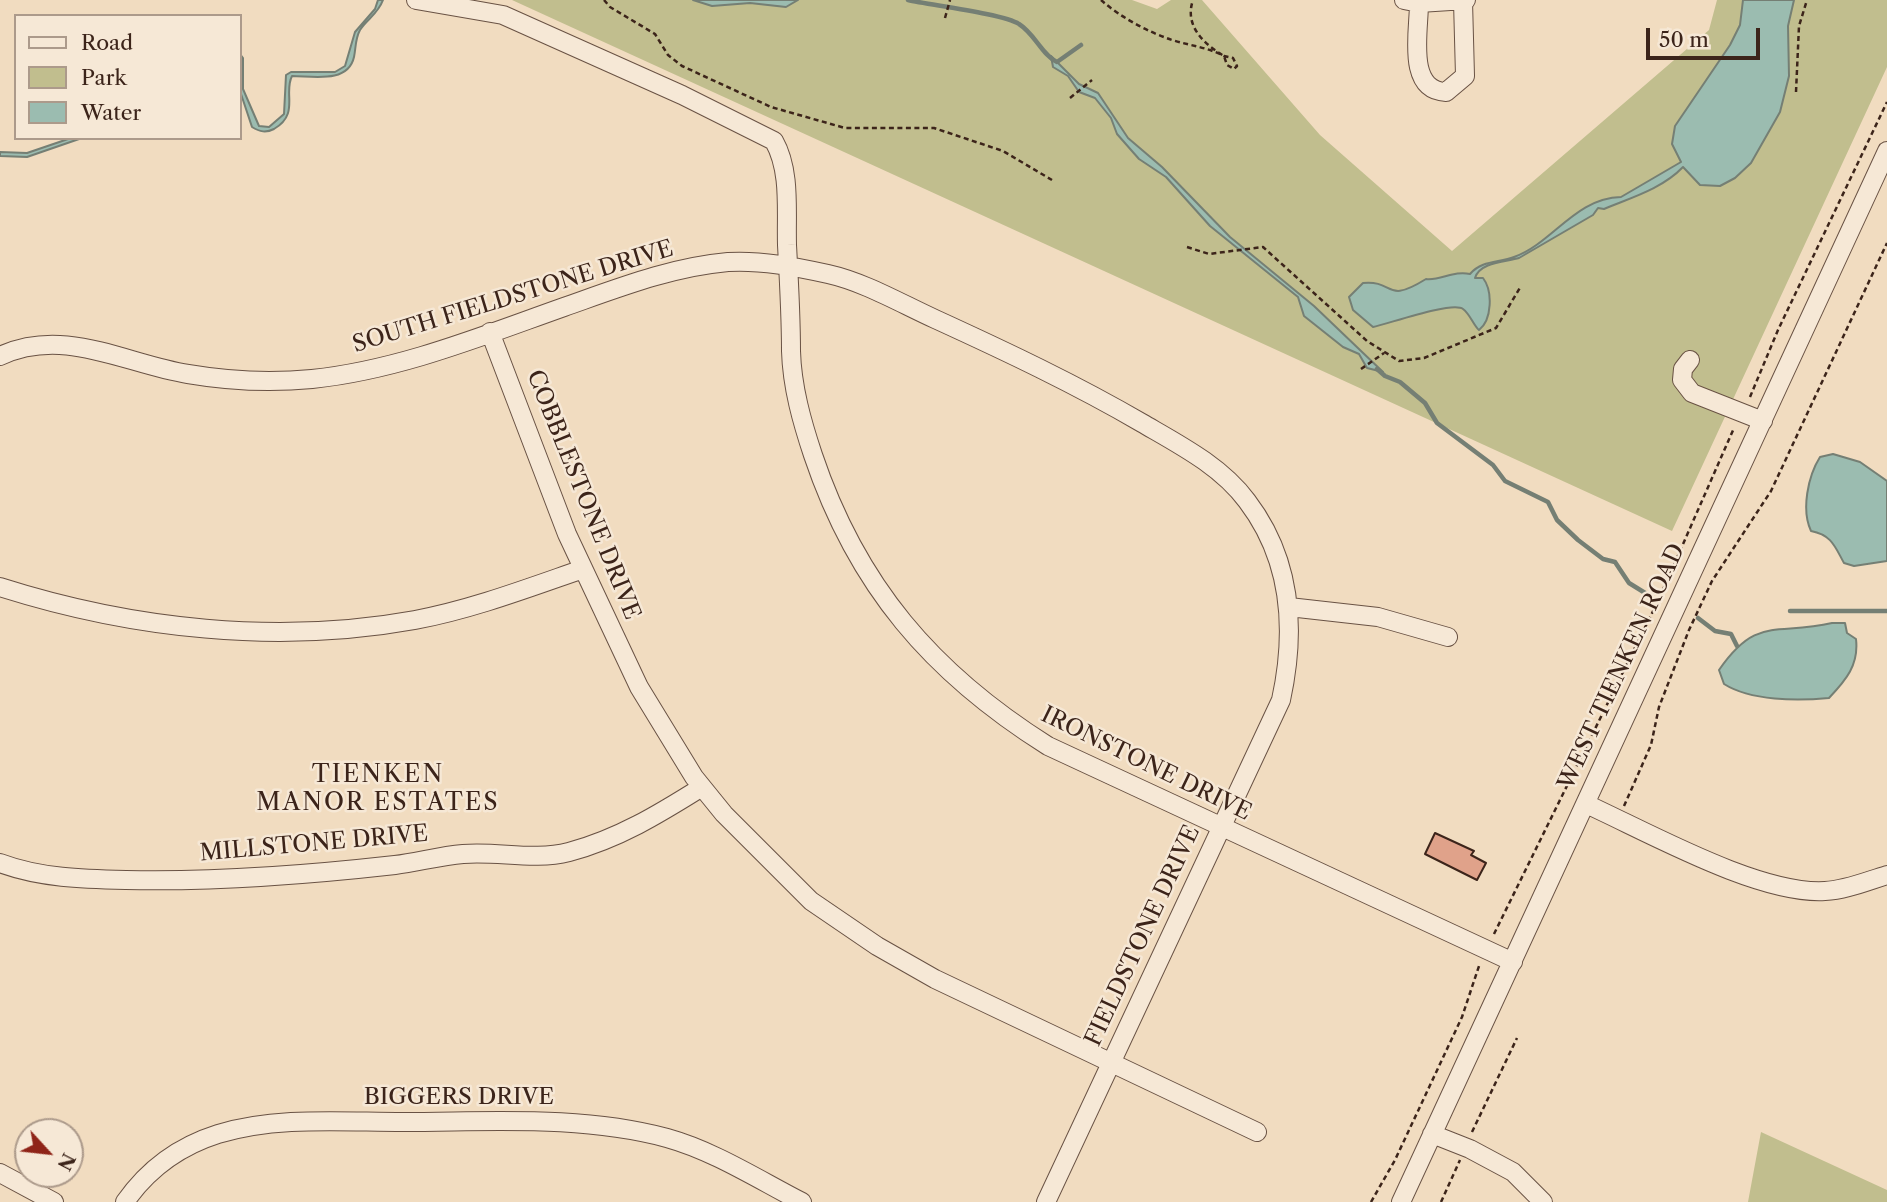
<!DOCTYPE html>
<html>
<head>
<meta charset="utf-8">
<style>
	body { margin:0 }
	#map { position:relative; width:1887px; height:1202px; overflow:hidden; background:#f1dcc0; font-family:"Libre Caslon Text",serif }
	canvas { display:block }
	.legend { position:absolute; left:14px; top:14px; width:228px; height:126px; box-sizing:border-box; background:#f6e8d6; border:2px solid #ac9a8b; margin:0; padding:9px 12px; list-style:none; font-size:21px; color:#3c241a }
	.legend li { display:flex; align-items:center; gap:14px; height:35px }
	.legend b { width:35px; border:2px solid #ac9a8b }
	.north { position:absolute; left:14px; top:1118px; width:70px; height:70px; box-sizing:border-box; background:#f6e8d6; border:2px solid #ac9a8b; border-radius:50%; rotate:117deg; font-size:19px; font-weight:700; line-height:28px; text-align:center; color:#3c241a }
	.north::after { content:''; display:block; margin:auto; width:24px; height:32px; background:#8f2418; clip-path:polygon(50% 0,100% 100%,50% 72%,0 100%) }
	.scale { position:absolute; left:1646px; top:28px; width:114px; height:32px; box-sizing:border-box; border:4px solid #3c241a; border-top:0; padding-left:9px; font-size:21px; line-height:24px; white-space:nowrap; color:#3c241a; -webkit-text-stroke:5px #f6e8d6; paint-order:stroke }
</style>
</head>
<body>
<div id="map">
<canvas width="1887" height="1202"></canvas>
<ul class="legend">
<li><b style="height:9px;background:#f6e8d6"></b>Road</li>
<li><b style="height:19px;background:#c1be8e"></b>Park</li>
<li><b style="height:19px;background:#9bbcb0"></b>Water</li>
</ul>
<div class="north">N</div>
<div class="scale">50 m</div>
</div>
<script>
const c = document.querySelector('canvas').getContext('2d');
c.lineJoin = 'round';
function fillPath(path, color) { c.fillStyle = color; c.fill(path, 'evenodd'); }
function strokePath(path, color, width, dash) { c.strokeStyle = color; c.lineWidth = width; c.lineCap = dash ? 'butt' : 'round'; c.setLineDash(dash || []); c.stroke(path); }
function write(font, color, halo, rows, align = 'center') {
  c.font = font + ' "Libre Caslon Text",serif'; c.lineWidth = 5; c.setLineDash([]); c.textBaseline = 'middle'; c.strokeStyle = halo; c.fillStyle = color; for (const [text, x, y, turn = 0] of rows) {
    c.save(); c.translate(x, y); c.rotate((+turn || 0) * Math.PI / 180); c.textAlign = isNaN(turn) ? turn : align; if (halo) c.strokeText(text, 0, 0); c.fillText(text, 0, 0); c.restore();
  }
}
const green = new Path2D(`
	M 512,0 L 1132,0 L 1157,9 L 1171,0 L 1202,0 L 1320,135 L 1452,251 L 1709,30 L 1717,0 L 1887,0 L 1887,67 L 1672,531 Z
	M 1761,1132 L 1887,1190 L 1887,1202 L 1748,1202 Z`);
const water = new Path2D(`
	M 378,0 L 383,0 C 378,14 367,19 360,30 C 355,39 356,48 354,57 C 348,84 312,76 292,76 C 283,93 300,114 274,129 C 266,133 260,132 252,127 L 240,91 L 240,54 L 243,58 L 243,89 L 259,126 L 269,127 L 284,114 L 286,75 L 291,72 L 335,72 L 345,66 L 355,32 L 375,9 Z
	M 693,0 L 798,0 L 786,7 L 750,3 L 712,6 Z
	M 1743,0 L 1794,0 L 1788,26 L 1789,76 L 1780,112 L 1751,163 L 1735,178 L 1720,186 L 1700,185 L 1683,167 C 1662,189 1630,198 1604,209 L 1598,208 L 1593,215 L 1519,258 C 1505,262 1480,262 1475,278 L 1483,278 C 1493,291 1492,320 1479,330 C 1474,326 1470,314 1463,309 C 1452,301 1388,324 1373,327 L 1353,310 L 1349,297 L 1363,283 C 1396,280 1384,305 1426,279 C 1440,281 1454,270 1470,274 C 1482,260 1499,263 1514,257 C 1553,243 1575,198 1621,197 L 1681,162 L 1672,144 L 1675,126 L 1730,45 L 1740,25 Z
	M 1051,56 L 1079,84 L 1098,93 L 1128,138 L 1162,167 L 1230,237 L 1314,306 L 1383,372 L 1367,368 L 1359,354 L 1343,347 L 1304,316 L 1298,297 L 1210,226 L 1166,177 L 1139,159 L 1117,134 L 1111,118 L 1095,98 L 1079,92 L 1068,76 L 1053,67 Z
	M 71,138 L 82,138 L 27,157 L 0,156 L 0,152 L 27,153 Z
	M 1833,454 L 1860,462 L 1887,481 L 1887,561 L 1854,566 L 1844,563 C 1835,547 1832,535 1811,531 C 1801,510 1808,476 1820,457 Z
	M 1832,623 L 1845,623 L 1847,633 L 1856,639 C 1859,665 1846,680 1829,698 C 1797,701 1751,701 1724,684 L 1719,670 C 1757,615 1776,636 1832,623 Z`);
const stream = new Path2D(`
	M 908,0 C 930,5 1004,14 1019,24 C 1035,34 1042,55 1057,62 L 1081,45
	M 1377,369 L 1385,376 L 1400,382 L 1425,403 L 1437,423 L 1493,465 L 1505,481 L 1548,502 L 1557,520 L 1578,540 L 1603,559 L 1615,562 L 1629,583 L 1650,596
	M 1790,611 L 1887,611
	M 1698,618 L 1715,631 L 1731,634 L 1737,646`);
const building = new Path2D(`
	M 1435,833 L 1474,851 L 1471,855 L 1486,863 L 1477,880 L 1425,854 Z`);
const path = new Path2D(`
	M 604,0 L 610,7 L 655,34 L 668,55 L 682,66 L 771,107 L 845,128 L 934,128 L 1003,151 L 1052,180
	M 1101,0 C 1120,17 1148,32 1172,40 C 1191,46 1207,47 1224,56 L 1233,58 L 1237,66 L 1234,69 L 1227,65 L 1224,56 C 1204,44 1184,26 1193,0
	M 945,18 L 950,0
	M 1796,92 L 1799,26 L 1807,0
	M 1070,98 L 1092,80
	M 1187,247 L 1209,254 L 1263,247 L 1367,341 L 1399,361 L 1424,358 L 1496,328 L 1521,286
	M 1361,369 L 1384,353
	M 1750,397 L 1778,330 L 1887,102
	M 1624,806 L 1651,745 L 1659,707 L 1689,630 L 1712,581 L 1771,491 L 1887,243
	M 1494,934 L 1658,601 L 1734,428
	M 1472,1132 L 1517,1038
	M 1371,1202 L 1395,1160 L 1462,1017 L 1479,966
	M 1441,1202 L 1460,1160`);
const minor = new Path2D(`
	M 416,0 L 503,15 L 682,95 L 774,141 C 791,171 786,211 787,245 C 789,281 791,316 791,351 C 792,387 802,422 813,455 C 857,586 932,673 1048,746 L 1513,962
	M 1404,0 L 1419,3 L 1466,0
	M 1419,3 C 1419,32 1406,90 1446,92 L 1465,76 L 1463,1
	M 490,332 L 567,534 L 639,687 L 694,777 L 724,814 L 811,901 L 877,946 L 935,979 L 1257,1132
	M 0,356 C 64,326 125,364 188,374 C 229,381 270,383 312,379 C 399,370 482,336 564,307 C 618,288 671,267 728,262 C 761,260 796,267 828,274 C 864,282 900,303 935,319 C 1005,351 1075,384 1142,423 C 1180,445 1221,466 1247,501 C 1292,560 1296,631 1281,700 L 1046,1202
	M 1690,360 L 1683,369 L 1682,380 L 1692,393 L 1763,421
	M 0,587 C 132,629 278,645 415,620 C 473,609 528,588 583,569
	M 1289,607 L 1378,617 L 1448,637
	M 1586,804 C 1648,832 1759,895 1825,891 C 1846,890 1867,881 1887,875
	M 0,863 C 40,878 83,879 126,880 C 216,882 306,875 395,865 C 418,862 440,856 463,854 C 499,851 534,861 569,852 C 618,839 659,814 702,787
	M 1432,1134 L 1470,1149 L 1513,1172 L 1543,1202
	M 0,1173 L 54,1202
	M 125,1202 C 148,1169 180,1146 218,1134 C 276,1116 343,1122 403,1122 C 492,1122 580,1115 667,1138 C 714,1151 759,1180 802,1202
	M 1401,1202 L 1887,151`);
const streetNames = [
	["SOUTH FIELDSTONE DRIVE",513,297,-17],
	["COBBLESTONE DRIVE",583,495,68],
	["WEST TIENKEN ROAD",1622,667,-65],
	["IRONSTONE DRIVE",1146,764,26],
	["MILLSTONE DRIVE",314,844,-5],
	["FIELDSTONE DRIVE",1143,936,-65],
	["BIGGERS DRIVE",459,1097]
];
const neighbourhoodNames = [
	["TIENKEN",378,775],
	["MANOR ESTATES",378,803]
];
fillPath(green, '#c1be8e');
fillPath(water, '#9bbcb0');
strokePath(water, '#757f74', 2);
strokePath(stream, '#757f74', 4.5);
fillPath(building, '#e0a28a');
strokePath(building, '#3c241a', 2);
strokePath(minor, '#695244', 20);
strokePath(path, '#3c241a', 2.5, [5, 3.5]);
strokePath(minor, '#f6e8d6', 18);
write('23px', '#3c241a', '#f6e8d6', streetNames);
c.letterSpacing = '2px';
write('24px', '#3c241a', '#f6e8d6', neighbourhoodNames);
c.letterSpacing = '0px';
</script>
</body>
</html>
